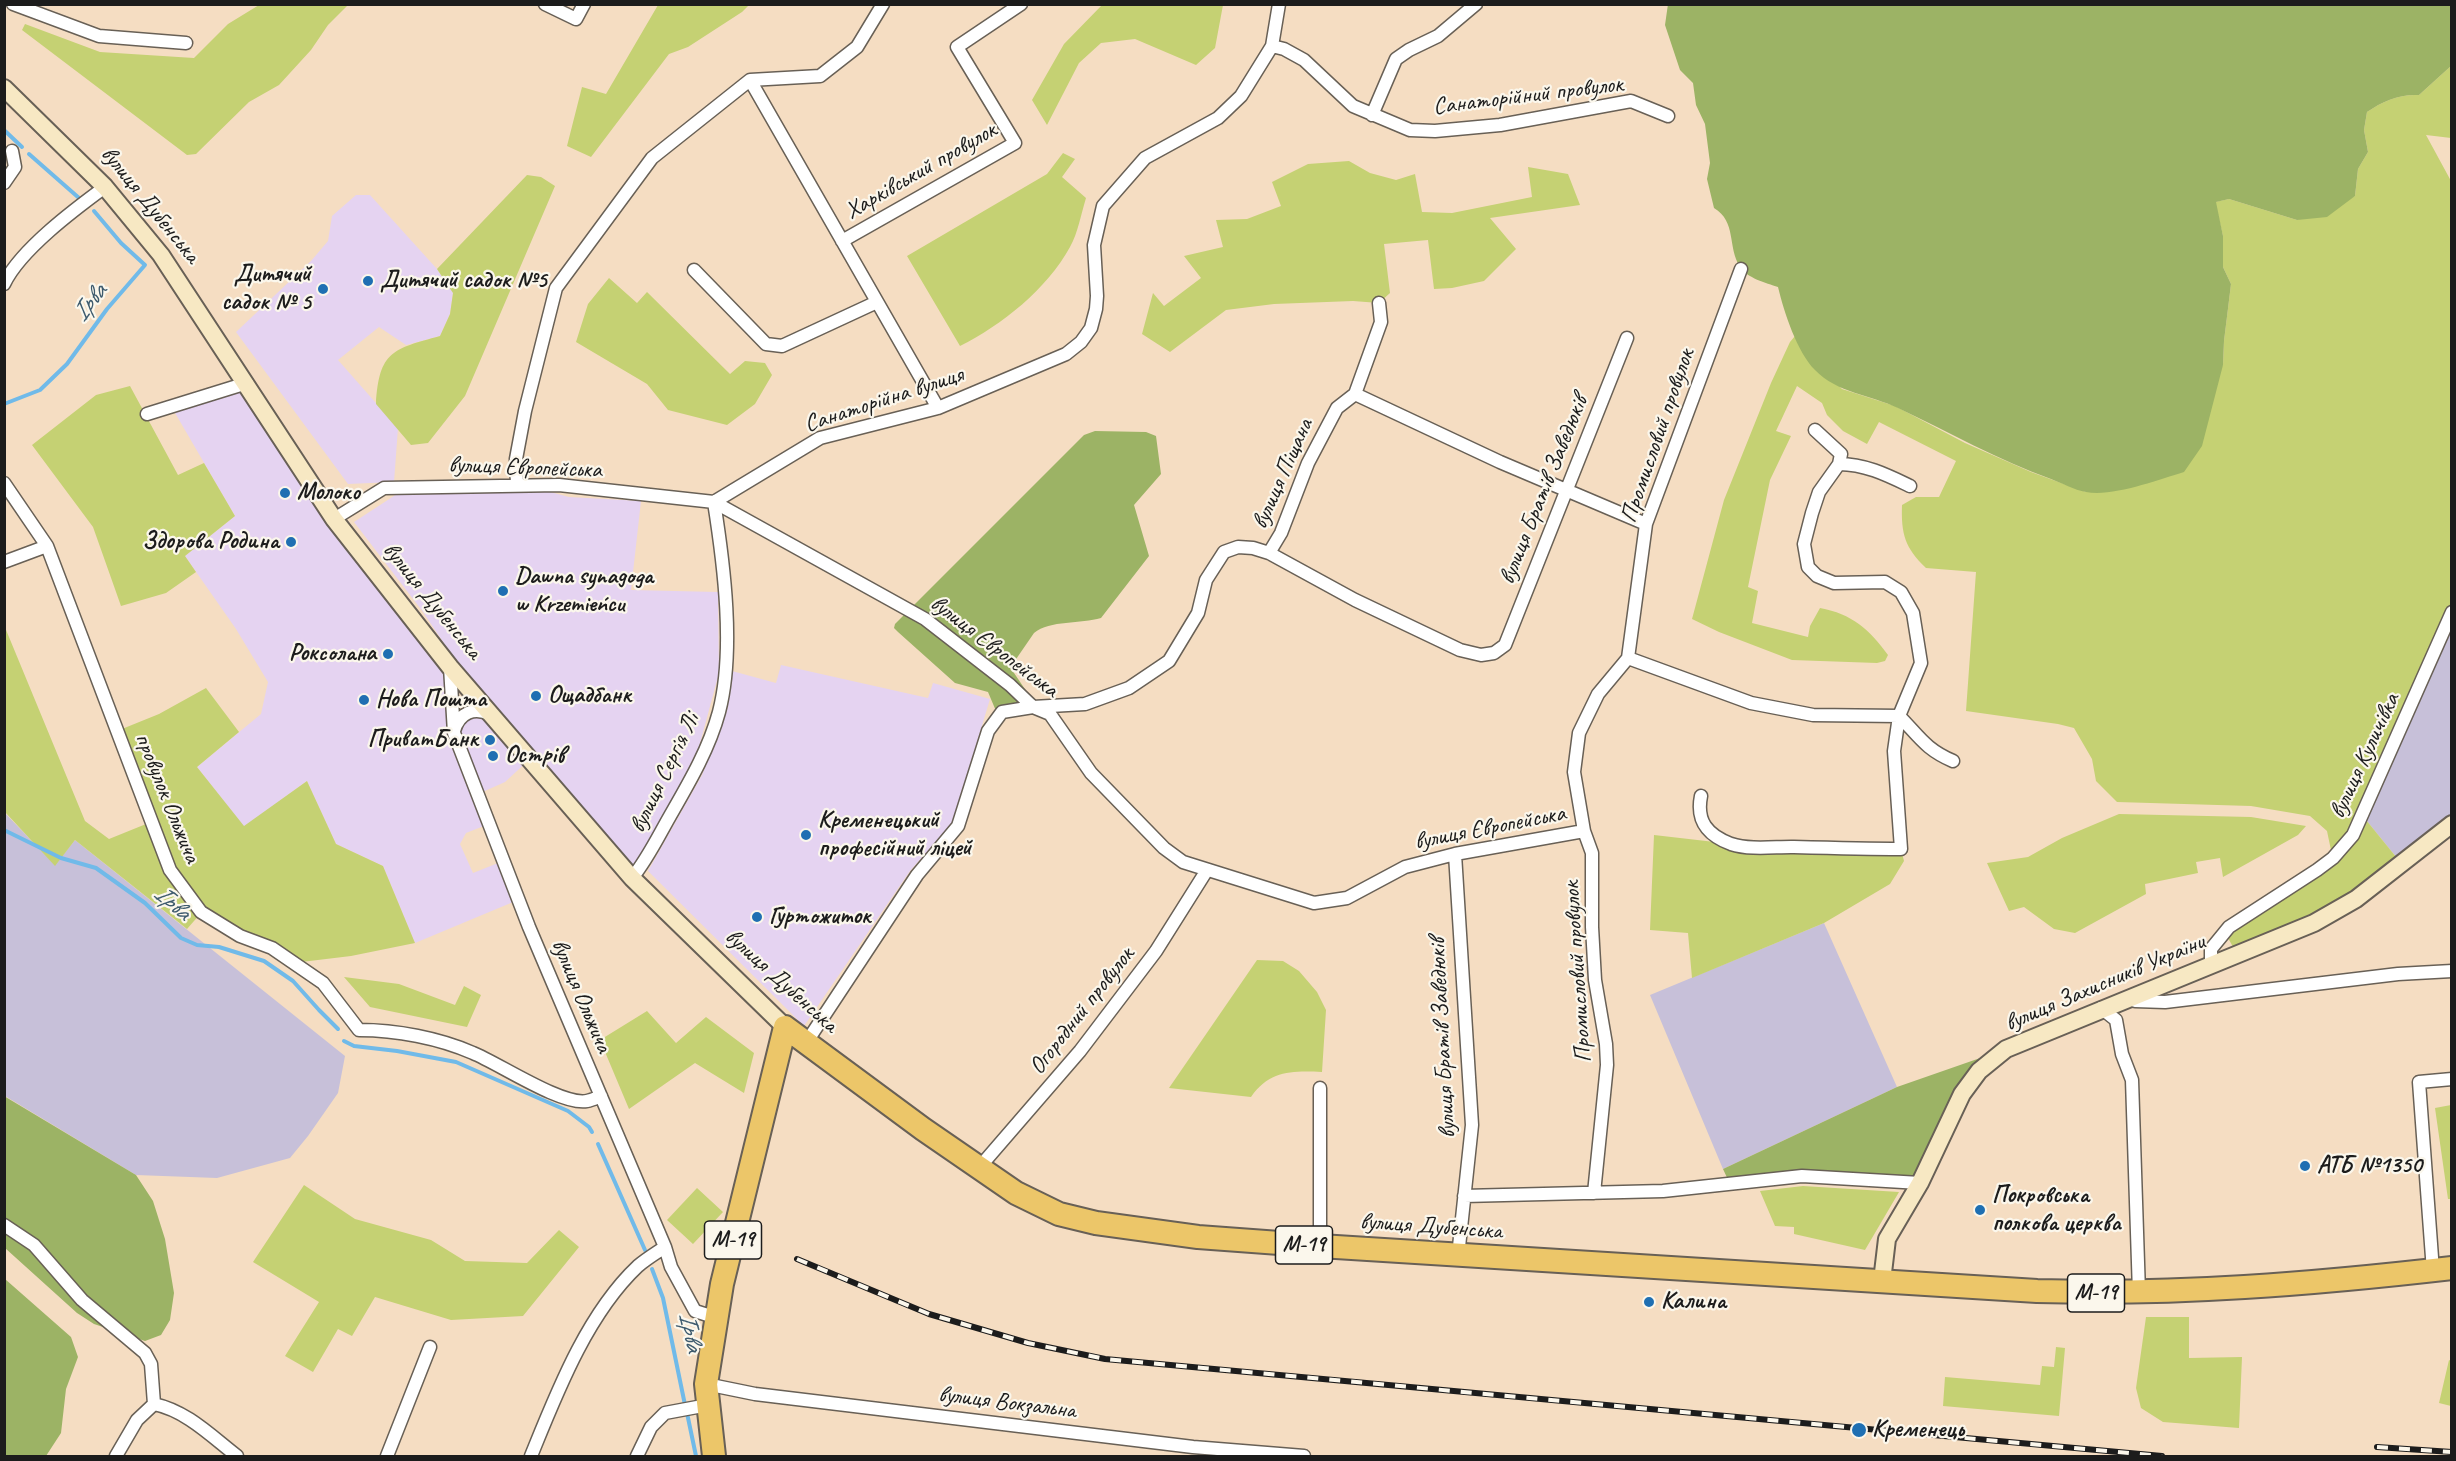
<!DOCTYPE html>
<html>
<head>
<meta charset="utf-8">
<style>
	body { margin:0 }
	#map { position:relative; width:2456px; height:1461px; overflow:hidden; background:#f5ddc2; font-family:Caveat,sans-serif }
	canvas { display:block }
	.frame { position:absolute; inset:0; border:6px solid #1c1c1c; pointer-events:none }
</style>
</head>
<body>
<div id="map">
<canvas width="2456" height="1461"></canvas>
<div class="frame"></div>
</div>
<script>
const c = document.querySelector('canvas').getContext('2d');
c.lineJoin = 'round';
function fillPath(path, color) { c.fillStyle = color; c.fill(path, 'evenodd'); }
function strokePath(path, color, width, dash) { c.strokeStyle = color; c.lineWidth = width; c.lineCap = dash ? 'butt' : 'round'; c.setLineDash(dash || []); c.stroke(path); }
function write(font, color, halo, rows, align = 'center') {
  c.font = font + ' Caveat,sans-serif'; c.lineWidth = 4.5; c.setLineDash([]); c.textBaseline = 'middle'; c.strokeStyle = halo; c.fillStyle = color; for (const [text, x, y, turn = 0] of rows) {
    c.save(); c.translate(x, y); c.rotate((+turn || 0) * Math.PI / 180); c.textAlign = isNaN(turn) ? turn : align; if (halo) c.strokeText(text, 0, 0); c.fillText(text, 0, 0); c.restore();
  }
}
const built = new Path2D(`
	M 356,195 L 370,195 L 437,269 L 453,293 L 450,314 L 440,336 L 406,345 L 379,327 L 338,360 L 398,428 L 394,482 L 348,484 L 236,332 L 311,261 L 328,241 L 332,216 Z
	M 247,383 L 450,667 L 452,716 L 461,718 L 491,714 L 423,612 L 354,522 L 400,492 L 543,490 L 569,497 L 641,501 L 631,590 L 718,592 L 719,673 L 699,747 L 689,769 L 693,774 L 632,878 L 530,759 L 505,782 L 478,794 L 489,824 L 466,833 L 460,844 L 473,873 L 503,861 L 518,900 L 415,943 L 383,866 L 336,844 L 307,781 L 244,827 L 197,767 L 261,714 L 268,682 L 236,629 L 185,556 L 235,516 L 171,406 Z
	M 781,665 L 928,698 L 933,683 L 990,699 L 953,822 L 910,871 L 804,1026 L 648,871 L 702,775 L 727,710 L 732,671 L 776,683 Z`);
const industrial = new Path2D(`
	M 2451,606 L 2451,824 L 2401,863 L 2362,815 Z
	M 4,812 L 55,865 L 75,840 L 345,1056 L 338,1093 L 308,1136 L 290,1158 L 217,1178 L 136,1175 L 5,1096 Z
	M 1824,923 L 1897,1087 L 1723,1169 L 1650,995 Z`);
const green = new Path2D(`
	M 259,5 L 348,5 L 328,25 L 311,50 L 279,85 L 249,102 L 196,154 L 187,155 L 22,30 L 25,24 L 100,52 L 194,58 L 228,24 Z
	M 658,5 L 749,5 L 742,12 L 688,47 L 669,54 L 591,157 L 567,146 L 582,87 L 606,94 Z
	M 1102,5 L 1223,5 L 1215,48 L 1196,65 L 1135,39 L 1101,43 L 1079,63 L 1047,125 L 1032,100 L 1064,44 Z
	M 2451,66 L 2451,138 L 2426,135 L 2451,181 L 2451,612 L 2362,815 L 2401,863 L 2356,899 L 2237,954 L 2228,938 L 2229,927 L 2332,855 L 2327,831 L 2310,816 L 2251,806 L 2117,802 L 2096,781 L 2092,759 L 2074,728 L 2058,724 L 1966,711 L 1976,572 L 1926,568 C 1905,548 1901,534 1902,505 L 1916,497 L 1939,497 L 1956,461 L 1879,422 L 1867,444 L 1843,431 L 1827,415 L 1822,403 L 1797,386 L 1776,431 L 1791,436 L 1770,480 L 1748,587 L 1758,591 L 1752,623 L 1808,637 L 1810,626 L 1820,608 C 1852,614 1869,629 1888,655 L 1885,661 L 1877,663 L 1792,660 L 1719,632 L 1692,619 L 1724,500 L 1771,383 L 1790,342 L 1795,336 L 1799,345 L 1842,389 L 1895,406 L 1965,443 L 2031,472 L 2086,492 L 2111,491 L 2223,365 L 2224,341 L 2231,284 L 2223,267 L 2223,236 L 2215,202 L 2229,199 L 2297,220 L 2355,196 L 2358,169 L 2368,152 L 2364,130 L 2367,112 C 2383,101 2399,94 2419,95 Z
	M 1063,153 L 1075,159 L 1062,177 L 1086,198 C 1081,214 1078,233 1070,247 C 1047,289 1002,325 960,346 L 907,256 L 1047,174 Z
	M 1349,161 L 1370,173 L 1396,180 L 1415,174 L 1422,212 L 1452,213 L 1532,197 L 1528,167 L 1568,174 L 1580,205 L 1490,218 L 1516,249 L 1484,281 L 1452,288 L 1434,289 L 1428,240 L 1384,244 L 1390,293 L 1379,303 L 1353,301 L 1274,304 L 1226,310 L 1170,352 L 1142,334 L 1153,293 L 1164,306 L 1201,278 L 1184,256 L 1223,247 L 1216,220 L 1247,219 L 1281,206 L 1272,182 L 1308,164 Z
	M 527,175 L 541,177 L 555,186 L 465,396 L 428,443 L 411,445 L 376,404 C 379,351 393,349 440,336 L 450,314 L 453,293 L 437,269 Z
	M 609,278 L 637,303 L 647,292 L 730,374 L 745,361 L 765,363 L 772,375 L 755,404 L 727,425 L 668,410 L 647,384 L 576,342 L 588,304 Z
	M 130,386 L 178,475 L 204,463 L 235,516 L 185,556 L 196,572 L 166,593 L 121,606 L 93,527 L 32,445 L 96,395 Z
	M 4,625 L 85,821 L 109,839 L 151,822 L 117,731 L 159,714 L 206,688 L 239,732 L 197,767 L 244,826 L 307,781 L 336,844 L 383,866 L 415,943 L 351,956 L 293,963 L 201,913 L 187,929 L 75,840 L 55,866 L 5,812 Z
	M 2119,814 L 2251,817 L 2306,826 L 2298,835 L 2223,877 L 2220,858 L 2196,862 L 2198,873 L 2145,884 L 2146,894 L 2075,933 L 2054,929 L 2024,907 L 2009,911 L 1987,863 L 2028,857 L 2062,838 Z
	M 1654,835 L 1732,844 L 1901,849 L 1904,861 L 1890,884 L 1824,923 L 1692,978 L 1688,933 L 1650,930 Z
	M 1257,960 L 1283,961 L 1299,971 L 1317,992 L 1326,1010 L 1322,1072 C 1292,1071 1270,1070 1251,1097 L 1169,1088 Z
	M 344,977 L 399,984 L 455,1005 L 464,986 L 481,995 L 467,1027 L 370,1007 Z
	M 647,1011 L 676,1043 L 706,1017 L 754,1053 L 744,1093 L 695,1063 L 629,1109 L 600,1040 Z
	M 2451,1105 L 2452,1199 L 2448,1199 L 2435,1108 Z
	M 304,1185 L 355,1219 L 431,1240 L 465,1261 L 527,1263 L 559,1230 L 579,1247 L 523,1316 L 451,1320 L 375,1297 L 352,1336 L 338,1329 L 313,1372 L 285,1356 L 319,1302 L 253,1262 Z
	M 1803,1186 L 1899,1192 L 1865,1250 L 1794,1234 L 1794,1227 L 1775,1226 L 1760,1191 Z
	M 697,1188 L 723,1212 L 693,1244 L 667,1220 Z
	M 2146,1317 L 2189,1317 L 2189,1358 L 2242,1357 L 2239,1428 L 2163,1422 L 2141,1408 L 2136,1388 Z
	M 2056,1347 L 2065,1348 L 2059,1416 L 1943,1406 L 1945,1377 L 2040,1385 L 2042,1366 L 2054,1367 Z
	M 2449,1360 L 2451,1361 L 2451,1406 L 2439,1403 Z`);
const forest = new Path2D(`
	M 1668,4 L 2451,5 L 2451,66 L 2419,95 C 2399,94 2383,101 2367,112 L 2364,130 L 2368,152 L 2358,169 L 2355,196 L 2327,217 L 2297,220 L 2229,199 L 2216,202 L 2223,236 L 2223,267 L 2231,284 L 2224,341 L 2223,365 L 2202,446 L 2184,472 C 2157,480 2113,497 2086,492 C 2074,490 2062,483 2051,479 C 1998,460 1949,432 1898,408 C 1871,395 1837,393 1815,370 C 1797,352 1784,312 1778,287 C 1766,283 1747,278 1740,267 C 1727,246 1737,222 1714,208 L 1707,179 L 1710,163 L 1705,124 L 1696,105 L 1693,83 L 1680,70 L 1665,25 Z
	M 1095,431 L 1146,432 L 1156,436 L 1161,474 L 1134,505 L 1149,556 L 1101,618 C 1081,624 1050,620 1034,633 L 1012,665 L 1012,670 L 1037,707 L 996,711 L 988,692 L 955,683 L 898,632 L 894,628 L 895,624 L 1084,435 Z
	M 2006,1049 L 1979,1071 L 1920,1183 L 1802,1176 L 1730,1184 L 1723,1169 L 1897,1087 Z
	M 4,1096 L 136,1175 L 153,1201 L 165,1239 L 174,1293 L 170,1320 L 161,1335 L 145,1341 L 94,1324 L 77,1313 L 5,1248 Z
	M 5,1279 L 71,1337 L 78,1357 L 66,1389 L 61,1433 L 46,1456 L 5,1456 Z`);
const stream = new Path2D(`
	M 4,130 L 22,147
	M 29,154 L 79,198
	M 4,404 L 40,390 L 67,364 L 107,309 L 145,265 L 121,243 L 94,211
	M 4,830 L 61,858 L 96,868 L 145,903 L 181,938 L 197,945 L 219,947 L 264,961 L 293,981 L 319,1010 L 338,1029
	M 344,1041 L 354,1046 L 397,1051 L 456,1062 L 568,1111 L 589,1127 L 592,1132
	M 598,1144 L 645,1250
	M 652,1269 L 663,1298 L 685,1405
	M 687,1413 L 696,1456`);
const street = new Path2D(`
	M 13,4 L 99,36 L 186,43
	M 545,4 L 576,19 L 584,4
	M 1272,46 L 1284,49 L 1304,60 L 1353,106 L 1410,130 L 1435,131 L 1500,125 L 1631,101 L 1668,116
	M 750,80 L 938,408
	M 1372,115 L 1396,59 L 1409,50 L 1438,36 L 1476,4
	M 4,183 L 15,167 L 12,151
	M 842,241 L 1015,143 L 957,47 L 1021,4
	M 694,270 L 766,344 L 782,346 L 877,302
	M 4,284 C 20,250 75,209 105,187
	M 1355,394 L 1500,462 L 1646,524
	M 147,414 L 247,383
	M 1815,430 L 1841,454 L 1839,464
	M 4,483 L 47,546
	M 517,485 L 516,459 L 525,411 L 556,288 L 652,158 L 750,80 L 820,76 L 857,47 L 883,4
	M 334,519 L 384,488 L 559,485 L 714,502 L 925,619 L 1010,685 L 1033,707 L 1050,714 L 1091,773 L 1164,848 L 1183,862 L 1314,903 L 1347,898 L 1405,867 L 1455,854 L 1584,831
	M 1269,553 L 1355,600 L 1460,650 L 1481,655 L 1494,653 L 1505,645 L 1627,338
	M 4,562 L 47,546 L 170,870 L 201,912 L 240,936 L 272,948 L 323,983 L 359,1030 C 396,1030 439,1038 473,1053 C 498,1063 562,1106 587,1101 C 592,1100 596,1098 601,1096
	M 1628,658 L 1751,703 L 1813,715 L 1899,716
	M 450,667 L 454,733 L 529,927 L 665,1247 L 671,1267 L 695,1311 L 717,1318
	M 1899,716 C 1919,736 1925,749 1953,761
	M 454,731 C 459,713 474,706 491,715
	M 1701,796 C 1696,821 1707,835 1731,844 C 1750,850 1772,847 1791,847 C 1828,848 1864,849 1901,849 L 1894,751 L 1899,716 L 1921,663 L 1913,613 L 1901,592 L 1885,582 L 1834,583 L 1817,576 L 1808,567 L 1804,544 L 1812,513 L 1819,492 L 1839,464 C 1865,464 1887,475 1910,486
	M 1455,854 L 1472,1125 L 1458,1256
	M 632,878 C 647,860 658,837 670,816 C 689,783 709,749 719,712 C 735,651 724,565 714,502 L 820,438 L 938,408 L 1066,354 L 1081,342 L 1091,328 L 1096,309 L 1097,296 L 1094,245 L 1103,206 L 1145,158 L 1218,118 L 1241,96 L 1272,46 L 1279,4
	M 2211,964 L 2211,949 L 2229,927 L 2317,870 L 2333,858 L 2353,835 L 2452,612
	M 2132,997 L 2135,1001 L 2165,1002 L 2398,974 L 2452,971
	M 2101,1008 L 2116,1020 L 2122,1054 L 2132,1080 L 2139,1293
	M 806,1043 L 917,875 L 958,826 L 988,731 L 1002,712 L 1033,707 L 1085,704 L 1129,688 L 1169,661 L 1198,613 L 1206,580 L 1224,552 L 1238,547 L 1253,548 L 1269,553 L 1281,533 L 1308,463 L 1337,408 L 1355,394 L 1381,322 L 1379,303
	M 1320,1088 L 1320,1246
	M 978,1169 L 1080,1051 L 1156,951 L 1207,870
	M 1594,1193 L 1607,1065 L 1606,1044 L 1595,980 L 1592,927 L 1592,853 L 1584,831 L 1574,772 L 1579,733 L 1598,694 L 1628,658 L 1646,524 L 1741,269
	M 1464,1196 L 1663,1191 L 1802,1176 L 1920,1183
	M 4,1225 L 34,1245 L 82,1300 L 145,1353 L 151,1364 L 154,1404
	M 2433,1271 L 2419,1082 L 2452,1079
	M 706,1384 L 755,1394 L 1193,1447 L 1304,1456
	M 116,1456 L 137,1420 L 154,1404 C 187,1411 211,1436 237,1456
	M 387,1456 L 430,1347
	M 531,1456 C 557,1392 587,1314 638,1266 C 646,1259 656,1253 665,1247
	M 637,1456 L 651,1427 L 665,1413 L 708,1405`);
const secondary = new Path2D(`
	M 4,88 L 105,187 L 161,255 L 334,519 L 450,667 L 632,878 L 785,1027
	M 1882,1281 L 1887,1239 L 1920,1183 L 1962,1094 L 1979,1071 L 2006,1049 L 2314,923 L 2356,899 L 2452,824`);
const highway = new Path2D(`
	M 714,1456 L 706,1384 L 722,1284 L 785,1027 L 923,1129 L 1016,1193 L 1059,1214 L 1096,1223 L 1198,1237 L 1320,1246 L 2037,1291 C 2176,1295 2313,1284 2452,1268`);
const rail = new Path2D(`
	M 797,1259 L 929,1314 L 1028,1343 L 1105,1359 L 2162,1456
	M 2377,1447 L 2452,1452`);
const markers = [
	[368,281,6,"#1f6fb2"],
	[323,289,6,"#1f6fb2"],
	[285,493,6,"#1f6fb2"],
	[291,542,6,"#1f6fb2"],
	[503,591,6,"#1f6fb2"],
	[388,654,6,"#1f6fb2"],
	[536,696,6,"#1f6fb2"],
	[364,700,6,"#1f6fb2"],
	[490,740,6,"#1f6fb2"],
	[493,756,6,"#1f6fb2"],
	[806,835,6,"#1f6fb2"],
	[757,917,6,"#1f6fb2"],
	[2305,1166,6,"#1f6fb2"],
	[1980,1210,6,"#1f6fb2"],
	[1649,1302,6,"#1f6fb2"],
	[1859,1430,8,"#1f6fb2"]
];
const shields = [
	[733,1240,57],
	[1304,1245,57],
	[2096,1293,57]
];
const shieldNames = [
	["М-19",733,1240],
	["М-19",1304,1245],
	["М-19",2096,1293]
];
const streetNames = [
	["Санаторійний провулок",1528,96,-7],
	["Харківський провулок",921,171,-30],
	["вулиця Дубенська",150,205,51],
	["Санаторійна вулиця",884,400,-18],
	["Промисловий провулок",1658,436,-71],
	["вулиця Європейська",525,468,2],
	["вулиця Піщана",1283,474,-66],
	["вулиця Братів Заведюків",1544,490,-68],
	["вулиця Дубенська",432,601,51],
	["вулиця Європейська",994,647,37],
	["вулиця Куличівка",2365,756,-65],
	["вулиця Сергія Лі",665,773,-64],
	["провулок Ольжича",167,798,68],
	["вулиця Європейська",1490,828,-11],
	["Промисловий провулок",1578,972,-94],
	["вулиця Дубенська",781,981,42],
	["вулиця Захисників України",2105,983,-23],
	["вулиця Ольжича",581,996,67],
	["Огородний провулок",1082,1011,-52],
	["вулиця Братів Заведюків",1443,1038,-93],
	["вулиця Дубенська",1431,1227,4],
	["вулиця Вокзальна",1007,1403,7]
];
const poiNames = [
	["Дитячий",311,275,"right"],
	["садок № 5",311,303,"right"],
	["Дитячий садок №5",380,281],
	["Молоко",297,493],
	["Здорова Родина",279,542,"right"],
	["Dawna synagoga",515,577],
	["w Krzemieńcu",515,605],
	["Роксолана",376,654,"right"],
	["Ощадбанк",548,696],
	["Нова Пошта",376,700],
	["ПриватБанк",478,740,"right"],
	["Острів",505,756],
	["Кременецький",818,821],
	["професійний ліцей",818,849],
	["Гуртожиток",769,917],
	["АТБ №1350",2317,1166],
	["Покровська",1992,1196],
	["полкова церква",1992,1224],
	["Калина",1661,1302],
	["Кременець",1872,1430]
];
const waterNames = [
	["Ірва",90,303,-52],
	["Ірва",172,903,41],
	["Ірва",690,1332,78]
];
fillPath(built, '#e5d3f1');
fillPath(industrial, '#c7c0d9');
fillPath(green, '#c5d173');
fillPath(forest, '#9cb365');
strokePath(stream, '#70bae9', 4);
strokePath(street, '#686056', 15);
strokePath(secondary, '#686056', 20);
strokePath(highway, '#686056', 26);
strokePath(street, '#fff', 12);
strokePath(secondary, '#f7e8c3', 16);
strokePath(highway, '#ecc669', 22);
strokePath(rail, '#1c1c1c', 6);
strokePath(rail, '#fbf7ec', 4, [11]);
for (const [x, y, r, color] of markers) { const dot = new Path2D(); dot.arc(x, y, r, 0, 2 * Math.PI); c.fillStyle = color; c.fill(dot); strokePath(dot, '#fbf7ec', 2); }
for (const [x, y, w] of shields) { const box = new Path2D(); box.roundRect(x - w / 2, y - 19, w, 38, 4.5); c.fillStyle = '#fbf7ec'; c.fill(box); strokePath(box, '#1c1c1c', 1.5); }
write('bold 22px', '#1c1c1c', null, shieldNames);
write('24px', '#1c1c1c', '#fbf7ec', streetNames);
write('bold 24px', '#1c1c1c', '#fbf7ec', poiNames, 'left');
write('italic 26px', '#3e5b6e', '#fbf7ec', waterNames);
</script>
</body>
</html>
